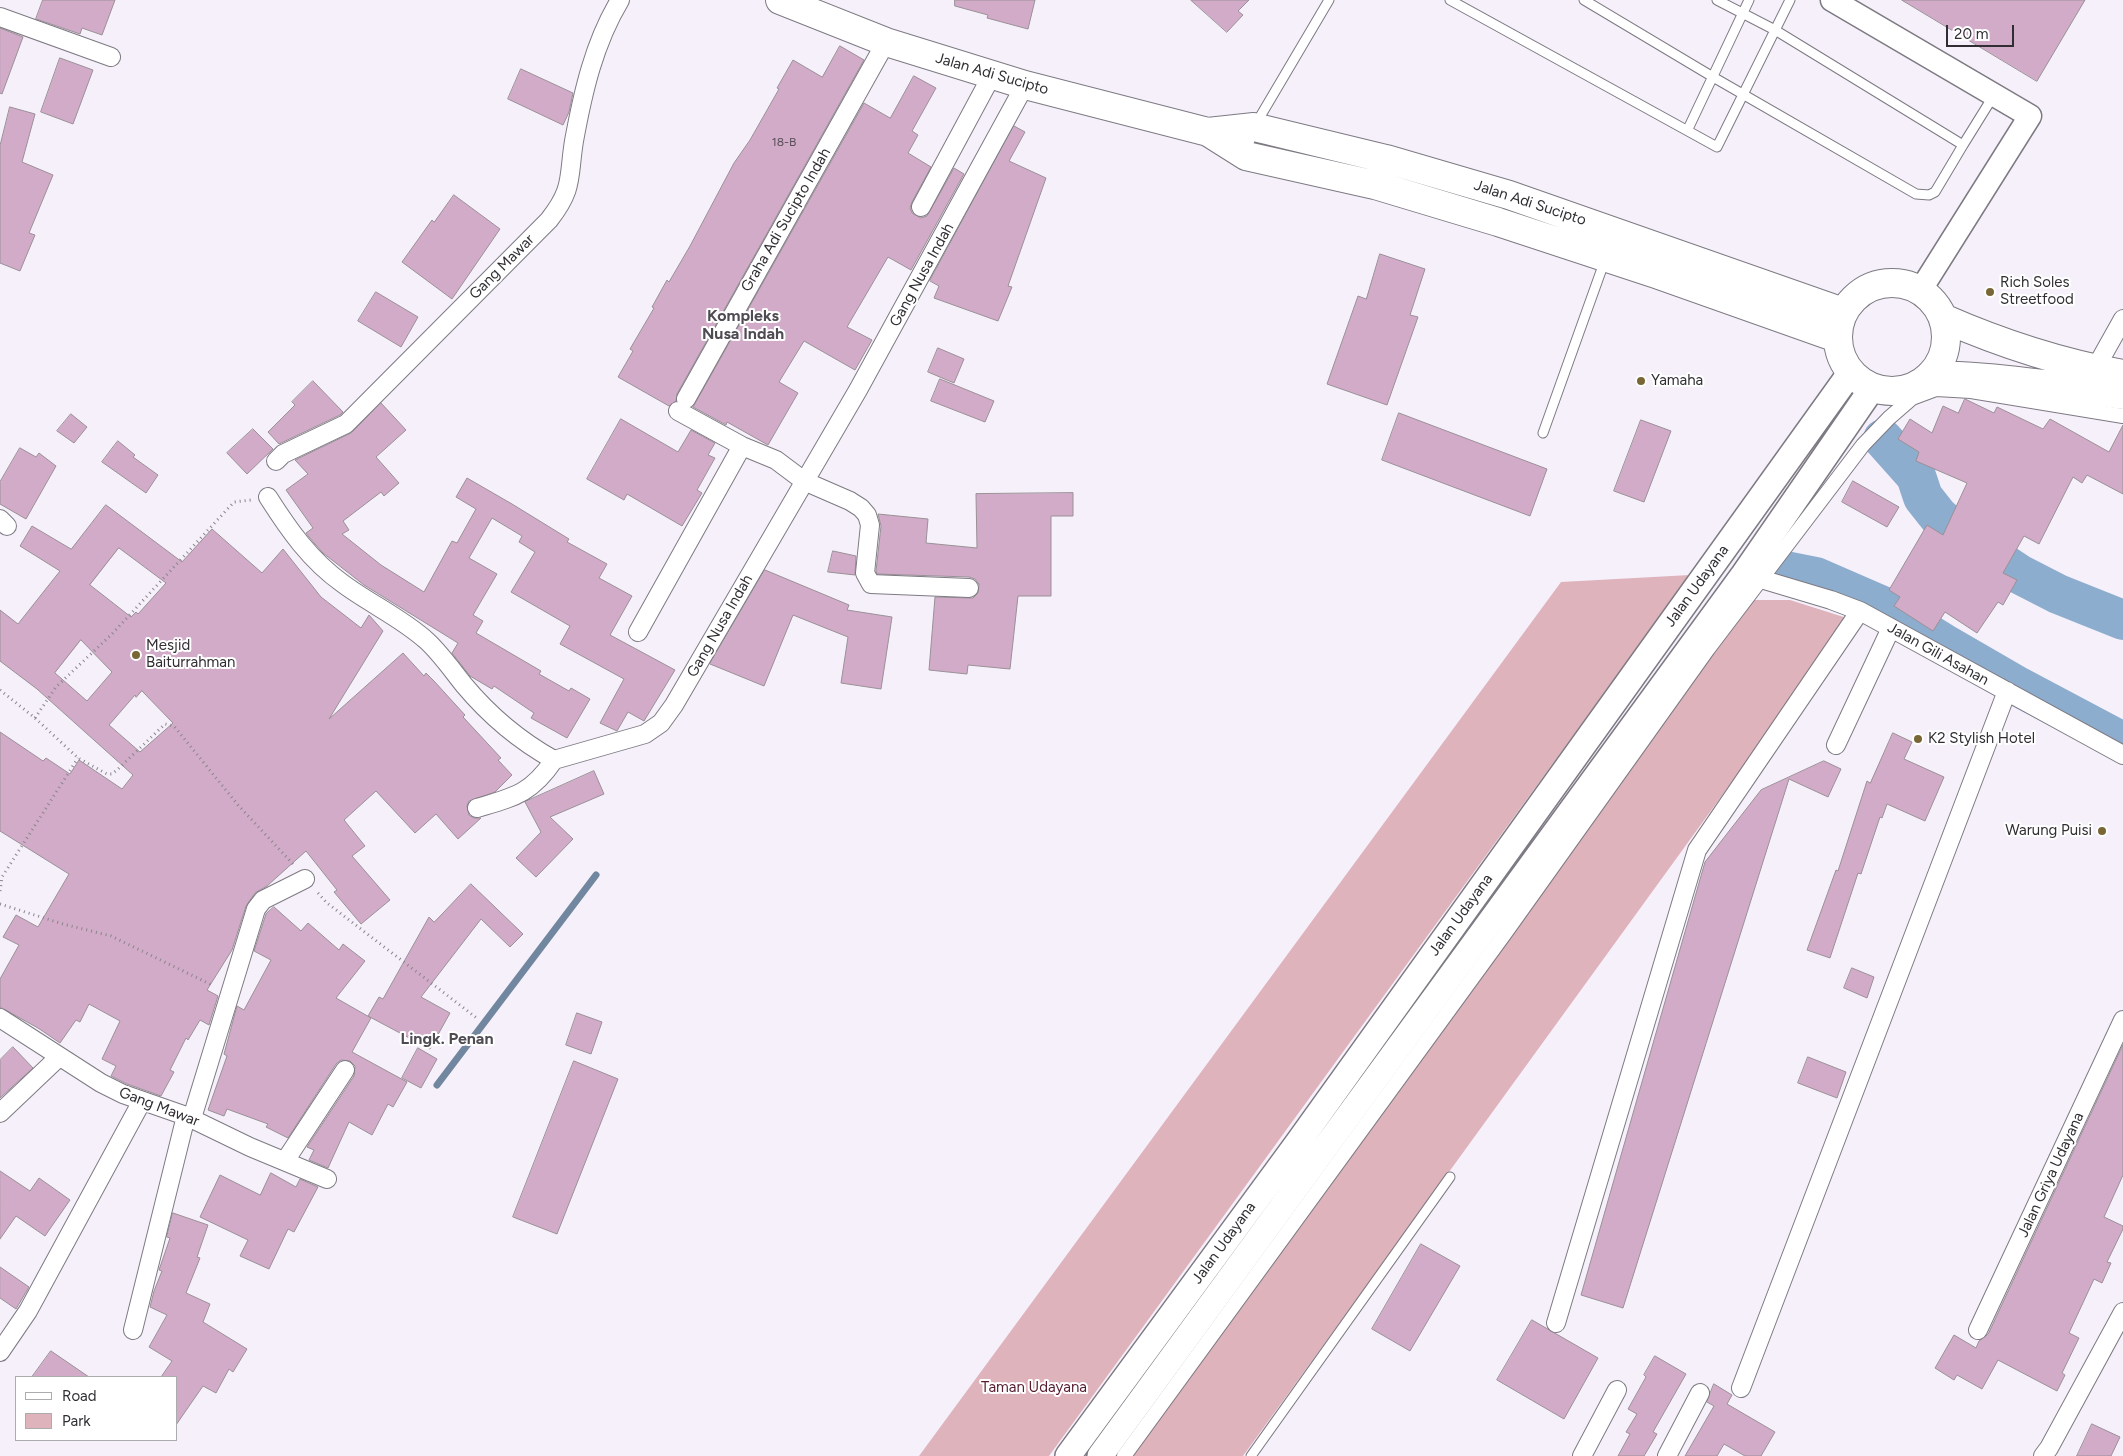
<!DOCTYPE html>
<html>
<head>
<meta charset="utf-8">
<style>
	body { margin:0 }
	#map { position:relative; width:2123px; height:1456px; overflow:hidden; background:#f5f0fa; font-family:Figtree,sans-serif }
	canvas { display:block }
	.legend { position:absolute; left:15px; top:1376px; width:162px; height:65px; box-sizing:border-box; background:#fff; border:1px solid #acabad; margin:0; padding:6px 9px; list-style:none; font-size:15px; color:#302e32 }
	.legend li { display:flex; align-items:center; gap:10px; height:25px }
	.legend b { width:25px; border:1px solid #acabad }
	.scale { position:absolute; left:1946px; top:25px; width:68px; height:22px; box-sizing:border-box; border:2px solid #302e32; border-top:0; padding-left:6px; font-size:15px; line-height:18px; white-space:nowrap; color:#302e32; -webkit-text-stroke:4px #fff; paint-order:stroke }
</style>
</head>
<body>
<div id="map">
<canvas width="2123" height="1456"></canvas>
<ul class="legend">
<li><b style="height:6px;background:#fff"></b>Road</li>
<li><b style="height:14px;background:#dfb3bc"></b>Park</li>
</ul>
<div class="scale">20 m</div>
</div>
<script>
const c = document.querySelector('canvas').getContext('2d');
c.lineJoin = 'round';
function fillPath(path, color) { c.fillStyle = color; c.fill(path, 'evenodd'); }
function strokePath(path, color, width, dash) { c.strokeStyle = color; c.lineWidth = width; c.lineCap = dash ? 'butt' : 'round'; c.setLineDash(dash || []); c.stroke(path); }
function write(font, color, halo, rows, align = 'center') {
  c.font = font + ' Figtree,sans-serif'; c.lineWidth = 4; c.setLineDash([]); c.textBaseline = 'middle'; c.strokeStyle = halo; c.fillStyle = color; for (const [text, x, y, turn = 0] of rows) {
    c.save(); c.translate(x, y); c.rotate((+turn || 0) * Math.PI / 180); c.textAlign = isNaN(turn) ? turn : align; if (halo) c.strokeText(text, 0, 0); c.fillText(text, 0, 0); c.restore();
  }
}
const green = new Path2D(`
	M 1690,575 L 1049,1456 L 919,1456 L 1561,582 Z
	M 1751,600 L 1790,600 L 1850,619 L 1243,1456 L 1130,1456 Z`);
const stream = new Path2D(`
	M 437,1085 L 596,875`);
const river = new Path2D(`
	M 1883,439 L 1916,476 L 1923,497 L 1938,516 L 1957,533 L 2019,574 L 2058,594 L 2123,620
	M 1781,570 L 1816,577 L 1885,607 L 1943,643 L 2019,687 L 2123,742`);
const building = new Path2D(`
	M 43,0 L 115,0 L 102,35 L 82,28 L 80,34 L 36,19 Z
	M 955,0 L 1035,0 L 1028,29 L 987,18 L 988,15 L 955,6 Z
	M 1191,0 L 1249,0 L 1238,11 L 1243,15 L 1227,32 Z
	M 1902,0 L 2085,0 L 2037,81 Z
	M 0,28 L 23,37 L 2,94 L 0,93 Z
	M 840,46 L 864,60 L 677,394 L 676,401 L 669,406 L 618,377 L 633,351 L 630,349 L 654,308 L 652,307 L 667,280 L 669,282 L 690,246 L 734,163 L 750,140 L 779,89 L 777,88 L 793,60 L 822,77 Z
	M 60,58 L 93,70 L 73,124 L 41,112 Z
	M 521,69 L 573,93 L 569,112 L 563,125 L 508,99 Z
	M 914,76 L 936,88 L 912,131 L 918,135 L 908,153 L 931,167 L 912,202 L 910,208 L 912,213 L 921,218 L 927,216 L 954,168 L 964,174 L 911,270 L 888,257 L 847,327 L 872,340 L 855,370 L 804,341 L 779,382 L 798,393 L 768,445 L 727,422 L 726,425 L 693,407 L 864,103 L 890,118 Z
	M 10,107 L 35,114 L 22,162 L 53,175 L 29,233 L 35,235 L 20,271 L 0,263 L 0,146 Z
	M 1014,126 L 1025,132 L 1009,161 L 1046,178 L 1008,286 L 1012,287 L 998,321 L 934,298 L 939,286 L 930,281 Z
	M 454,195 L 500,229 L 452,299 L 402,262 L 432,220 L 434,222 Z
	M 1380,254 L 1425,269 L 1410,315 L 1418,317 L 1387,405 L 1327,384 L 1358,296 L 1366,299 Z
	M 376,292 L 418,317 L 401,347 L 358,321 Z
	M 938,348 L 964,359 L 954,383 L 928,372 Z
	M 940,379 L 994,401 L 985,422 L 931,401 Z
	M 313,381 L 343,412 L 340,415 L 279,444 L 268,432 L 295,405 L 292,402 Z
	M 1965,399 L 1994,413 L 1997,407 L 2043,429 L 2050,419 L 2109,452 L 2123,425 L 2123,494 L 2087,475 L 2082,483 L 2073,477 L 2039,544 L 2024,536 L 2003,573 L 2017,580 L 2003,605 L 1998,602 L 1977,633 L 1945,612 L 1933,631 L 1894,606 L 1900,597 L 1889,590 L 1927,525 L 1943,535 L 1967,483 L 1916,461 L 1919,452 L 1898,439 L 1910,419 L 1932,433 L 1943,406 L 1958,413 Z
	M 381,403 L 406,430 L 376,457 L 399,483 L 384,496 L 381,492 L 343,521 L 349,530 L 342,534 L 381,565 L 424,592 L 452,541 L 457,543 L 476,509 L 456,497 L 467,478 L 512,504 L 569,539 L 567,542 L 607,564 L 599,578 L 632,596 L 610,635 L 675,670 L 644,721 L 628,712 L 617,731 L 600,723 L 624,679 L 560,644 L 570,626 L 511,592 L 535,552 L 519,542 L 522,536 L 492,518 L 469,558 L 497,574 L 473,615 L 483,621 L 476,633 L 541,671 L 539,674 L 569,691 L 571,688 L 590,699 L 567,738 L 531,718 L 534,713 L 494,686 L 492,689 L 470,676 L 452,653 L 458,643 L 364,585 L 323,553 L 309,537 L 306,533 L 313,528 L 286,490 L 308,474 L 295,460 L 351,433 Z
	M 1399,413 L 1547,469 L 1530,516 L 1382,460 Z
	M 71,414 L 87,427 L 74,443 L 57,431 Z
	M 621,419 L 678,452 L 691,430 L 715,443 L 708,455 L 715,458 L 697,490 L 702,493 L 682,526 L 627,494 L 624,500 L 587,479 Z
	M 1641,420 L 1671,431 L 1644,502 L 1614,491 Z
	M 253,429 L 273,449 L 247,474 L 227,453 Z
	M 118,441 L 135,455 L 133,457 L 158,475 L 146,493 L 102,462 Z
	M 20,448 L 36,457 L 39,453 L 56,466 L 26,519 L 0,504 L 0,482 Z
	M 1853,481 L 1899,507 L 1887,527 L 1842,502 Z
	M 1073,493 L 1073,516 L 1051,516 L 1051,596 L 1018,596 L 1010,669 L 968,665 L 967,674 L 929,670 L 935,597 L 973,598 L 978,593 L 979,584 L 975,579 L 969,577 L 877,574 L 876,571 L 881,526 L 878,514 L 928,519 L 926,543 L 977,548 L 976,494 Z
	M 106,505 L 182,562 L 212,529 L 262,573 L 283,549 L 321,597 L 361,628 L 369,615 L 383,631 L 329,719 L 403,653 L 424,676 L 426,673 L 434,681 L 465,715 L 463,717 L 501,758 L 498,760 L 512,775 L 495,792 L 469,801 L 467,806 L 469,815 L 474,818 L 481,818 L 458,839 L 436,814 L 415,833 L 376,791 L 344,820 L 365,846 L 352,856 L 390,900 L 361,924 L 334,892 L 337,890 L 306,851 L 267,886 L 255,893 L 246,906 L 232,950 L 207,990 L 218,996 L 209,1025 L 200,1020 L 188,1040 L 186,1038 L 170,1070 L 174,1072 L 161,1096 L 127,1084 L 111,1076 L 116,1066 L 102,1059 L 120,1021 L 89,1004 L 80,1022 L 76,1020 L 60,1043 L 38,1028 L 0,1007 L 0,979 L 19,945 L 3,937 L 16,915 L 38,927 L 69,874 L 0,831 L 0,732 L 43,761 L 46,758 L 70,774 L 79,760 L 122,789 L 133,775 L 37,689 L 0,661 L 0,610 L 18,624 L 60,571 L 20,546 L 32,526 L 71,549 ZM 119,548 L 166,583 L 138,614 L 136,612 L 131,617 L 90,585 ZM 81,640 L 112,672 L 87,701 L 55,673 ZM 142,691 L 173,723 L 140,752 L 109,725 L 135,695 L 136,697 Z
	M 833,551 L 856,556 L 855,575 L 828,572 Z
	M 765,570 L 849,605 L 847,610 L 892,617 L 881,689 L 841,683 L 848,637 L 793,615 L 764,686 L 710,664 Z
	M 1893,733 L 1912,742 L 1904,759 L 1944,777 L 1925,821 L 1887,804 L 1882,818 L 1880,817 L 1861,874 L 1858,873 L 1830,958 L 1807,950 L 1836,870 L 1838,871 L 1867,781 L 1870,783 Z
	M 1824,761 L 1841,769 L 1828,797 L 1789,779 L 1623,1308 L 1581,1295 L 1705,862 L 1761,790 Z
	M 594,771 L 604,794 L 550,817 L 573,839 L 536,877 L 516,858 L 541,832 L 525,802 Z
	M 471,884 L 523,934 L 510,947 L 481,919 L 421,997 L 450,1013 L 430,1049 L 368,1016 L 379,997 L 383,999 L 429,917 L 434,922 Z
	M 274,907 L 301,931 L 308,923 L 339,950 L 343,944 L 365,961 L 336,998 L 371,1018 L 352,1052 L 407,1082 L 393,1107 L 388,1104 L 372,1135 L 349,1122 L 328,1168 L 309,1160 L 314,1150 L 307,1147 L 354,1076 L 355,1066 L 350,1061 L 341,1060 L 336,1064 L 288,1138 L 266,1127 L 268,1124 L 227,1109 L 224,1116 L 208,1110 L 227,1056 L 224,1054 L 237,1006 L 244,1010 L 271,960 L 254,951 L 266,914 Z
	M 1852,968 L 1874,977 L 1867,998 L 1844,988 Z
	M 577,1013 L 602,1022 L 591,1054 L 566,1045 Z
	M 2123,1045 L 2123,1175 L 2104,1217 L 2123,1226 L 2123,1229 L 2107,1262 L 2111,1263 L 2102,1283 L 2094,1279 L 2069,1333 L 2079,1338 L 2062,1373 L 2065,1375 L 2057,1391 L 1998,1360 L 1982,1389 L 1957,1375 L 1954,1380 L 1935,1368 L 1954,1335 L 1976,1348 L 1979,1341 L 1988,1334 Z
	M 13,1047 L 33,1068 L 0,1098 L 0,1060 Z
	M 418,1048 L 437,1059 L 421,1088 L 402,1078 Z
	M 1808,1057 L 1846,1072 L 1837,1098 L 1798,1083 Z
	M 574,1061 L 618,1079 L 557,1234 L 513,1217 Z
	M 0,1171 L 30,1191 L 39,1178 L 70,1200 L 45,1236 L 16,1216 L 0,1239 Z
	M 271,1173 L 296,1187 L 300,1179 L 318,1187 L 294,1232 L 288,1229 L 269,1269 L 240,1256 L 248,1240 L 200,1217 L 220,1175 L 260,1195 Z
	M 173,1213 L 208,1225 L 197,1257 L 200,1258 L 186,1293 L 210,1304 L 203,1322 L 247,1349 L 233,1372 L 229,1369 L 216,1393 L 203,1386 L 176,1425 L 176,1377 L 161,1377 L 172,1361 L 149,1347 L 167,1315 L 150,1307 L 154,1291 L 162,1271 L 159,1270 L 170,1238 L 167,1237 Z
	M 1421,1244 L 1460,1266 L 1410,1351 L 1372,1329 Z
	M 0,1267 L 29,1287 L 16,1309 L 0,1298 Z
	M 1532,1320 L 1598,1358 L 1564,1419 L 1497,1380 Z
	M 51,1351 L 89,1377 L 32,1377 Z
	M 1655,1356 L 1686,1374 L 1653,1432 L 1657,1434 L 1644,1456 L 1618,1456 L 1630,1434 L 1626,1432 L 1637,1414 L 1628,1409 L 1646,1377 L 1644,1375 Z
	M 1714,1384 L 1732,1395 L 1727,1404 L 1775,1432 L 1761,1456 L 1745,1456 L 1724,1444 L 1717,1456 L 1685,1456 L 1714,1406 L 1707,1402 Z
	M 2092,1424 L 2120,1437 L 2111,1456 L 2077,1456 Z`);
const path = new Path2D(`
	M 0,690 L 35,718 L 78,758 L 107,774 L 112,774 L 117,770 L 165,724 L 174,726 L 238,805 L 293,864
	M 35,718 L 56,687 L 112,634 L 234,502 L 251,500
	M 0,891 L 2,877 L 78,758
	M 318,893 L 327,903 L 478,1019
	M 0,904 L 63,924 L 111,936 L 212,985`);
const service = new Path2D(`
	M 1450,0 L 1717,147 L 1790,0
	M 1584,0 L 1713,77 L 1916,194 L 1929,195 L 1935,192 L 1963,145
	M 1717,0 L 1775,30 L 1963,145 L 1994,95
	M 1688,129 L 1749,0
	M 1246,153 L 1254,127 L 1329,0
	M 1543,433 L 1605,260
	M 1251,1456 L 1450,1177`);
const pedestrian = new Path2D(`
	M 1124,1456 L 1506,932 L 1708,649 L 1863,445 L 1889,418 L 1912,398 L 1936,389 L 1971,391 L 2123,416`);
const minor = new Path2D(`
	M 0,17 L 111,57
	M 921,207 L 992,75
	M 2095,369 L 2123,319
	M 686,399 L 886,42
	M 678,411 L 742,446 L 776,460 L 804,481 L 850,501 L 861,508 L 867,515 L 870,525 L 865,573 L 871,584 L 969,588
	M 276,461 L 283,454 L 346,424 L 549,220 C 574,188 568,178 574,141 C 583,92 594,43 620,0
	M 268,497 C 289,530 310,560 342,583 C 370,604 402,618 427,641 C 441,654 452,670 464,685 C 489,715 520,741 554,760 L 645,734 L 661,723 L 674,705 L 858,390 L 1025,85
	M 0,519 L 7,526
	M 1744,574 L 1831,600 L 1860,611 L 2123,755
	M 638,632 L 742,446
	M 1836,745 L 1891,628
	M 477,808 C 514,797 531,794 554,760
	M 0,1018 L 101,1083 L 123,1094 L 186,1116 L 250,1147 L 327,1179
	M 0,1113 L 59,1057
	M 192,1118 L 256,909 L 263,900 L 305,879
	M 285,1161 L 345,1070
	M 1556,1323 L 1697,850 L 1860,611
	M 133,1330 L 186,1116
	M 1978,1330 L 2123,1020
	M 0,1352 L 28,1311 L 142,1101
	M 1741,1388 L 2007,691
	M 1582,1456 L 1617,1390
	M 1667,1456 L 1700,1393
	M 2043,1456 L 2049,1448 L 2123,1312`);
const tertiary = new Path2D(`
	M 1832,0 L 2030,116 L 1920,291`);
const secondary = new Path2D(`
	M 1068,1456 L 1297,1144 L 1851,372
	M 1100,1456 L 1744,574 L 1873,387`);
const trunk = new Path2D(`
	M 780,0 L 886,42 L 1025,85 L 1208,132 L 1246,156 L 1375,185 L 1498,222 L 1656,274 L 1837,338
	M 1208,132 L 1254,127 L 1386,159 L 1509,195 L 1843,312
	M1838 337a54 54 0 1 1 108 0a54 54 0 1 1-108 0Z
	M 1943,318 C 2000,343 2061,363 2123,374
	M 1930,375 C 1995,376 2059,386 2123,395`);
const markers = [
	[1990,292,5,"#786634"],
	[1641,381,5,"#786634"],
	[136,655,5,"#786634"],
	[1918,739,5,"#786634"],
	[2102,831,5,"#786634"]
];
const numberNames = [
	["18-B",784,142]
];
const streetNames = [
	["Jalan Adi Sucipto",992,74,16],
	["Jalan Adi Sucipto",1530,203,18],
	["Graha Adi Sucipto Indah",786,220,-60],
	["Gang Mawar",502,267,-45],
	["Gang Nusa Indah",922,275,-61],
	["Jalan Udayana",1697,586,-54],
	["Gang Nusa Indah",720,626,-60],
	["Jalan Gili Asahan",1938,654,29],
	["Jalan Udayana",1461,915,-54],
	["Gang Mawar",159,1107,21],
	["Jalan Griya Udayana",2051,1175,-65],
	["Jalan Udayana",1224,1243,-54]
];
const poiNames = [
	["Rich Soles",2000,283],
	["Streetfood",2000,300],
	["Yamaha",1651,381],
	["Mesjid",146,646],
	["Baiturrahman",146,663],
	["K2 Stylish Hotel",1928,739],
	["Warung Puisi",2092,831,"right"]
];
const parkNames = [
	["Taman Udayana",1034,1388]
];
const neighbourhoodNames = [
	["Kompleks",743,316],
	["Nusa Indah",743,334],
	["Lingk. Penan",447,1039]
];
fillPath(green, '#dfb3bc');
strokePath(stream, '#71879f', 7);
strokePath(river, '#8dadce', 40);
fillPath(building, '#d2abc8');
strokePath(building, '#9a9097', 1);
strokePath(service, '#7e7a83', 11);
strokePath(pedestrian, '#7e7a83', 16);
strokePath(minor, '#7e7a83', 20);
strokePath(tertiary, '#7e7a83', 25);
strokePath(secondary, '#7e7a83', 28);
strokePath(trunk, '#7e7a83', 30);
strokePath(path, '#89858c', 3, [1, 4]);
strokePath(service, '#fff', 9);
strokePath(pedestrian, '#fff', 14);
strokePath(minor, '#fff', 18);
strokePath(tertiary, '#fff', 22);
strokePath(secondary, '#fff', 25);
strokePath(trunk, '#fff', 28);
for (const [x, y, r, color] of markers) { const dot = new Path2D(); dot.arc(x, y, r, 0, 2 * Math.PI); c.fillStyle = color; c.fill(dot); strokePath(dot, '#fff', 2); }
write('12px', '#584d58', null, numberNames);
write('15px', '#302e32', '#fff', streetNames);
write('15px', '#302e32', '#fff', poiNames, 'left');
write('15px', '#571c2e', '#fff', parkNames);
write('bold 16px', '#4f4b53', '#fff', neighbourhoodNames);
</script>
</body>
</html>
